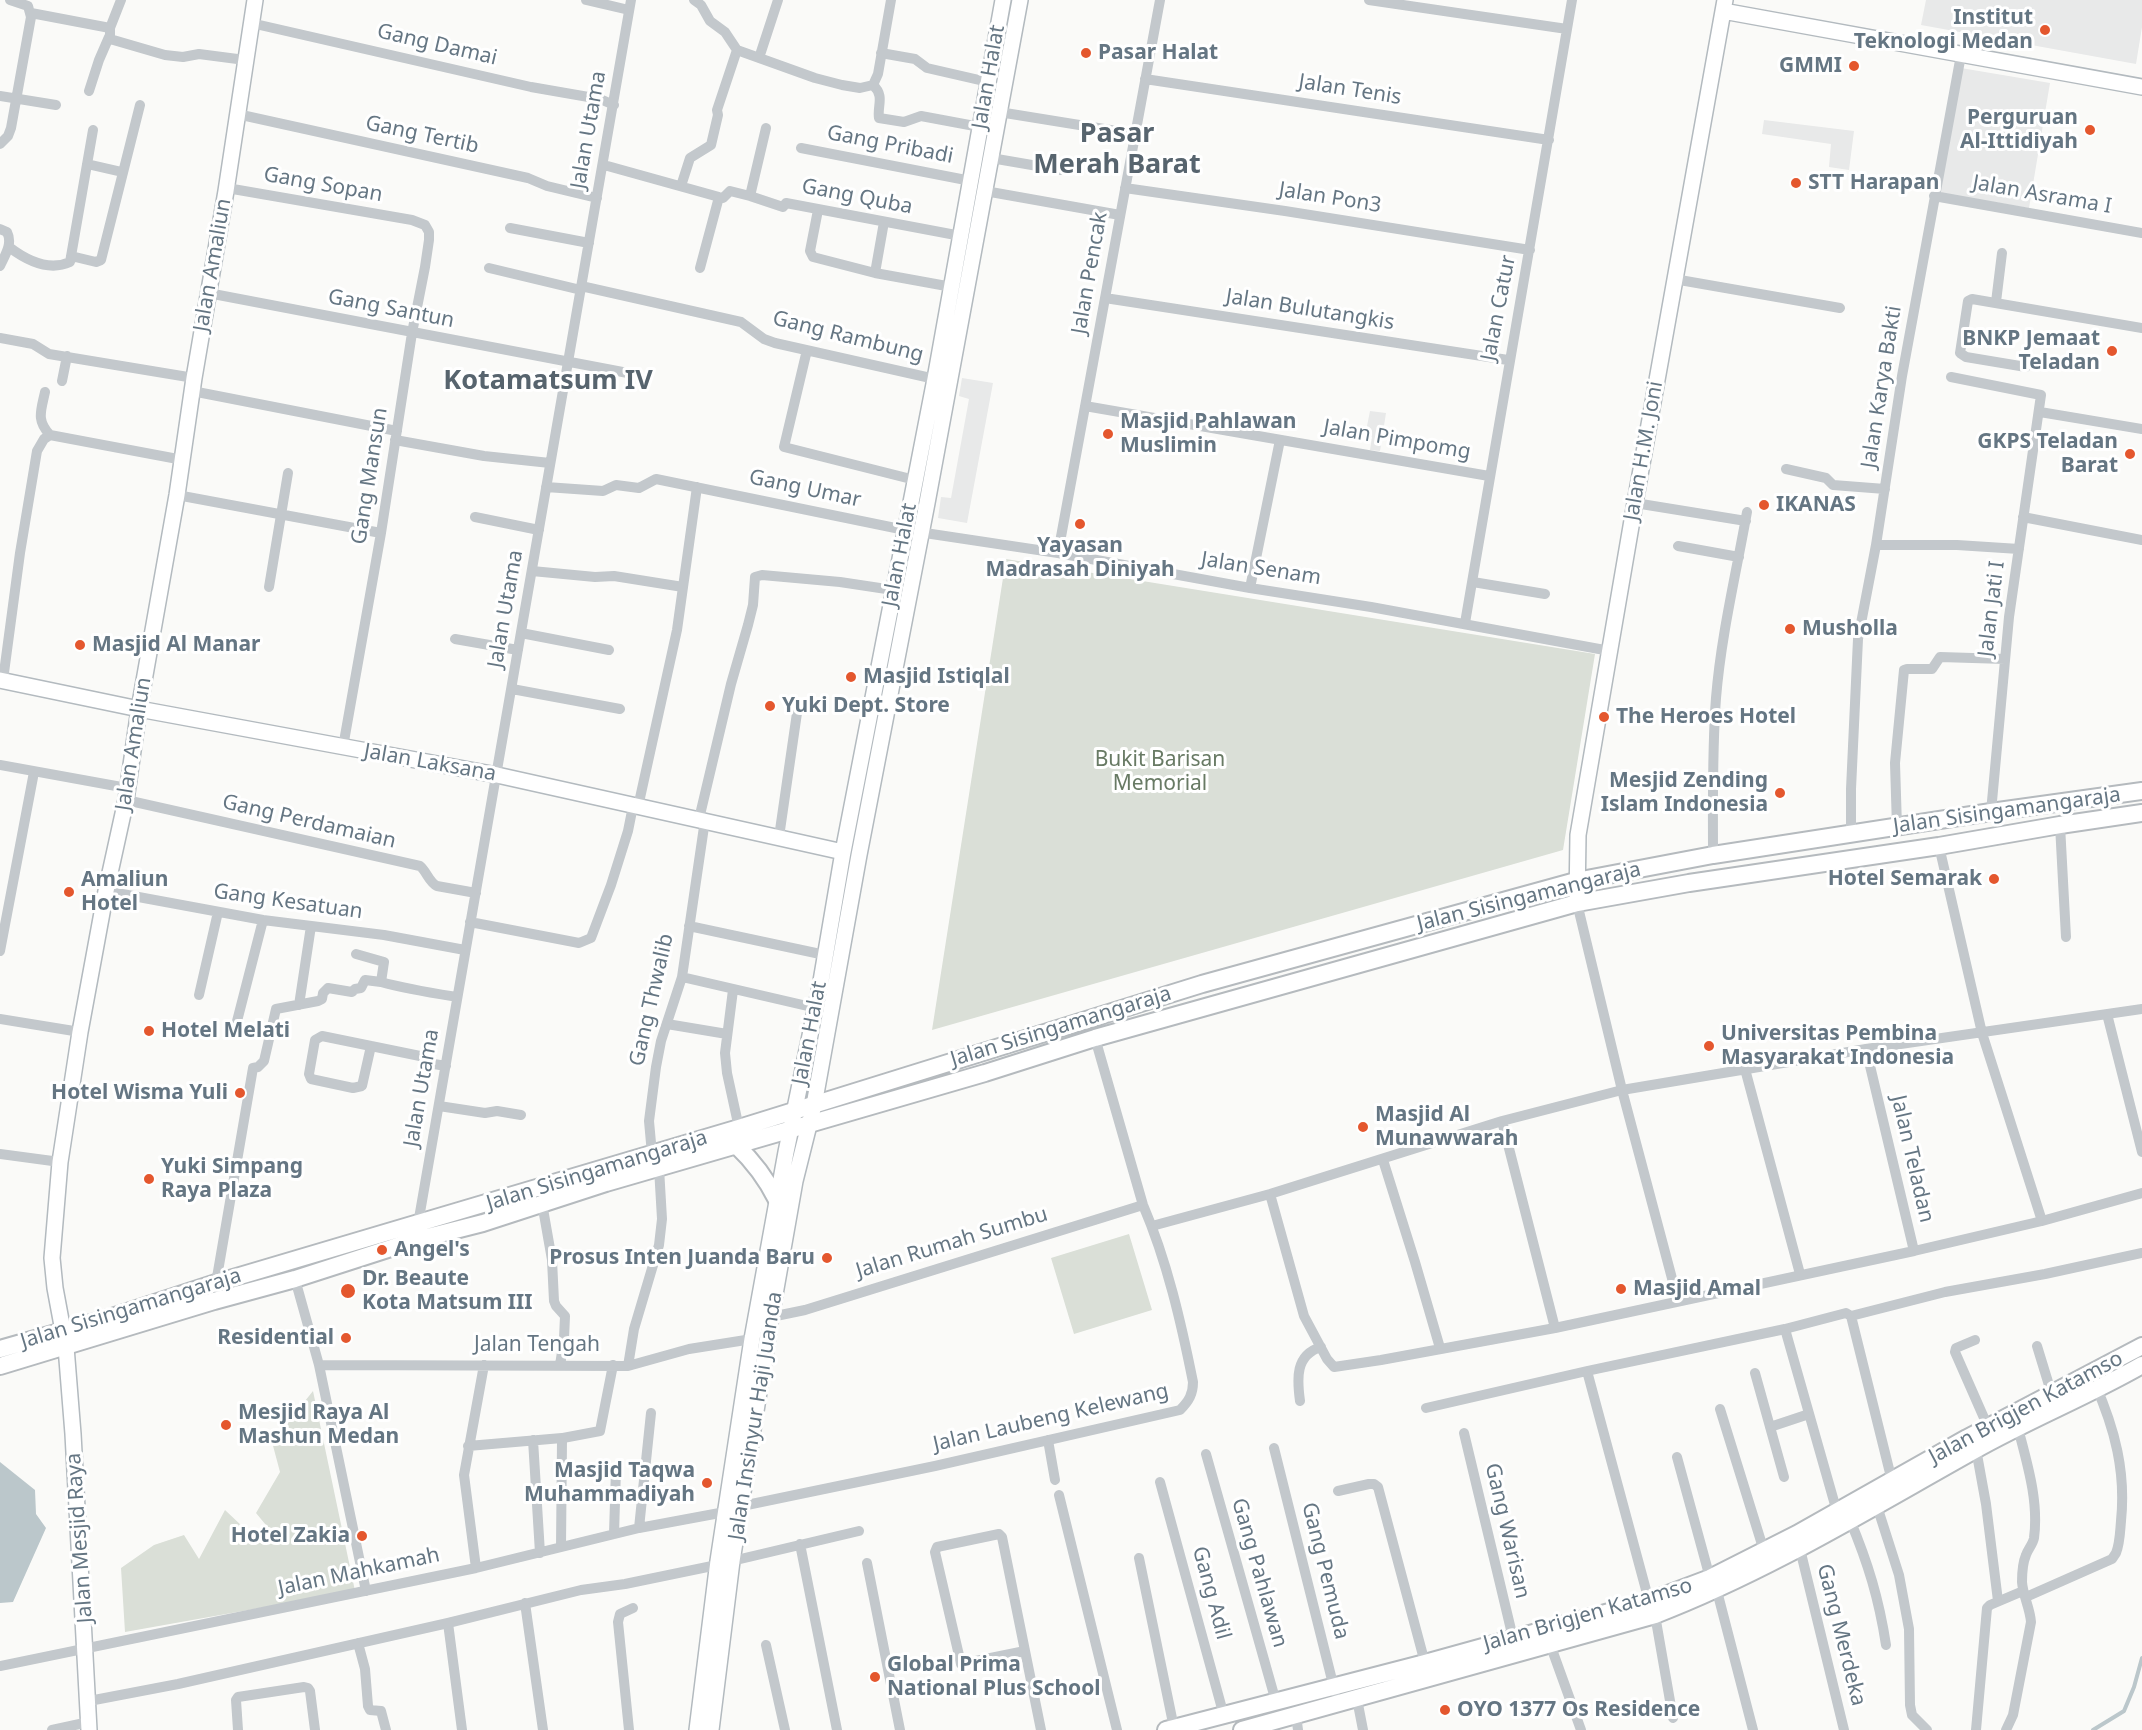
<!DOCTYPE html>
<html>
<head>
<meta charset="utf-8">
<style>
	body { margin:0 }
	canvas { display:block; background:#fafaf8 }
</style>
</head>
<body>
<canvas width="2142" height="1730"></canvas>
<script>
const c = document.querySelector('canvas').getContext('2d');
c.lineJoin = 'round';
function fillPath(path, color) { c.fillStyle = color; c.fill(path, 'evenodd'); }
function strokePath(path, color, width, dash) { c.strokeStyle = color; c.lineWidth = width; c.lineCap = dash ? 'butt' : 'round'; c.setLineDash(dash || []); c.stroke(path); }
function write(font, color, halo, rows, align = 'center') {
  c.font = font + ' "Noto Sans",sans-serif'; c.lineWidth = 6; c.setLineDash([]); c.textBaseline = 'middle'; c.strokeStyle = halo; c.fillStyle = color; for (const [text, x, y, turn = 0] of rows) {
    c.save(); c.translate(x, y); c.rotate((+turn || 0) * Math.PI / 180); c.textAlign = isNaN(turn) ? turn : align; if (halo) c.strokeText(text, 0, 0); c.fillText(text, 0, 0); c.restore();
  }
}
const built = new Path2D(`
	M 1926,0 L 2142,0 L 2142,27 L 2136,64 L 1921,25 Z
	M 1961,68 L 2050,83 L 2029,208 L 1940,193 Z
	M 1764,120 L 1854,131 L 1849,170 L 1829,167 L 1831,144 L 1762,134 Z
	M 962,378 L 993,383 L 967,523 L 938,518 L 941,497 L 951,498 L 969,399 L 959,396 Z
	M 1370,411 L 1386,413 L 1380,451 L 1370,450 L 1372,437 L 1365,436 Z`);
const green = new Path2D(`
	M 1006,559 L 1595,654 L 1563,850 L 932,1030 Z
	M 1129,1234 L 1152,1310 L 1074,1334 L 1051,1258 Z
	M 313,1391 L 355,1591 L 125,1632 L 121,1568 L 154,1545 L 184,1535 L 199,1559 L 225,1510 L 260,1543 L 275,1536 L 256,1513 L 280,1472 L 272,1442 Z`);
const water = new Path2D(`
	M 0,1462 L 35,1490 L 36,1514 L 46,1528 L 13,1602 L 0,1603 Z`);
const stream = new Path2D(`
	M 2093,1730 L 2124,1711 L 2134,1687 L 2142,1658`);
const street = new Path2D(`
	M 121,0 L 110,28 L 110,39 L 165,55 L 183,57 L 199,54 L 245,60
	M 586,0 L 629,10
	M 694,0 L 701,5 L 710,21 L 725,32 L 737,50 L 815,78 L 842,85 L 860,88 L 873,85
	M 1369,0 L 1567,29
	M 31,13 L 110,28
	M 251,23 L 531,87 L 600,99 L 614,105
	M 881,53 L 915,59 L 927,68 L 988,82
	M 759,58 L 778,0
	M 1145,79 L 1549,140
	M 873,85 C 885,96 877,106 879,118 L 904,122 L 921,116 L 980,127
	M 873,85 L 878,74 L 891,0
	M 89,91 L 99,60 L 109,37
	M 0,96 L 56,105
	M 999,112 L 1135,134
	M 237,114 L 528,178 L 547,186 L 597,198
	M 0,144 L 8,136 L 11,128 L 31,17 L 28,6 L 10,0
	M 801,148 L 971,181
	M 991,158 L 1061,170
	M 87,164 L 122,172
	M 604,165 L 719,197 L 723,198 L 730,191 L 750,196 L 766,128
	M 681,186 L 690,158 L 711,145 L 718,115 L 717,110 L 737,50
	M 227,188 L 412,220 L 425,225 L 429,232 L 429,240 L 425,267 L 412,333 L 381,533 L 343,747
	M 1125,188 L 1285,211 L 1530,250
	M 985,191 L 1120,215
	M 750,196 L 783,207 L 786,203 L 961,236
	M 1934,196 L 2142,233
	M 818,210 L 810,251 L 813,257 L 875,273 L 952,287
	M 510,228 L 589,243
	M 0,229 L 7,232 C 13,244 5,255 0,266
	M 9,247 C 26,260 48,272 70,262 L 93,130
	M 71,256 L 96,262 L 101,260 L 140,105
	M 489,268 L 581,290
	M 700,268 L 719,197
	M 875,273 L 884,222
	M 1674,279 L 1840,308
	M 581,286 L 741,322 L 764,339 L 775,343 L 935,379
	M 208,293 L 633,374
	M 1105,298 L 1508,360
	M 1996,302 L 2002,253
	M 0,338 L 33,344 L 49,354 L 194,378
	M 807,350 L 784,447 L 915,480
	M 2026,367 L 1966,357 L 1960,353 L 1968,301 L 1972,299 L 2142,328
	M 1951,377 L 2041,395 L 2009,617 L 1991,812
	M 62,381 L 67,356
	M 192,391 L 397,431
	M 45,392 C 41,411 36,420 50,435 L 183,460
	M 1085,406 L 1489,476
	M 2040,412 L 2142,429
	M 395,440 L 484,456 L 550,463
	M 1786,469 L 1826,478 L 1833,485 L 1885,489
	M 546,487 L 603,491 L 616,485 L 639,488 L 656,479 L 905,530 L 1058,553 L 1250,588 L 1371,607 L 1610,651
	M 177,495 L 381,533
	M 1635,503 L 1746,521
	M 475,517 L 539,530
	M 2023,517 L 2142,540
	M 1876,545 L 1957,545 L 2019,549
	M 1678,546 L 1739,557
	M 1058,553 L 1160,0
	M 532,571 L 595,577 L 614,576 L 683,587
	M 1473,582 L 1545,594
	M 269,587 L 288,473
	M 1250,588 L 1280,440
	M 1465,623 L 1572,0
	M 521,633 L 609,650
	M 455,639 L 518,650
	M 3,680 L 20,553 L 37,451 L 44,439 L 50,435
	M 512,689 L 620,709
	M 0,765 L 127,788
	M 126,800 L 420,866 C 427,872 429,882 437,886 L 476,893
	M 638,807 L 677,630 L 697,487
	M 699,819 L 731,684 L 748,625 L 753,605 L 755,577 L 762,575 L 840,582 L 893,590
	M 2060,825 L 2066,937
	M 1897,827 L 1895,763 L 1904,670 L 1907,669 L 1932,669 L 1940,657 L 2005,659
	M 1851,835 L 1851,789 L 1858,639 L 1876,545 L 1902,376 L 1961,55
	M 779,837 L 797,713
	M 1939,846 L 1982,1033 L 2042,1221
	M 1713,855 C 1713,803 1712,750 1716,698 C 1721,636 1736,574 1747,512
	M 106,891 L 263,920 L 384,935 L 465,950
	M 1577,903 L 1622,1090 L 1678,1301
	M 470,922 L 579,943 L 591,938 L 611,885 L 628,831 L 633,806
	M 689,926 L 825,955
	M 0,951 L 34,772
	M 356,954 L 384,962 L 381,982 C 406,989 432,993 457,997
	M 682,977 L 816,1008
	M 733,990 L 725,1053 L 727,1073 L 739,1128
	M 199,995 L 218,912
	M 299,1005 L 311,926
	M 2107,1014 L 2142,1152
	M 0,1019 L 80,1032
	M 667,1024 L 727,1034
	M 235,1029 L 263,920
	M 371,1046 L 362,1086 L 353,1088 L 311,1079 L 309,1074 L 315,1040 L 322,1036 L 420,1056 L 434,1064 L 446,1066
	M 1866,1049 L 1914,1251 L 2042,1221 L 2142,1193
	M 1745,1069 L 1800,1274
	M 439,1106 L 485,1113 L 497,1111 L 521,1115
	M 1502,1121 L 1555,1328
	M 0,1154 L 60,1162
	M 652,1154 L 649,1121 L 656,1067 L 661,1041 L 682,977 L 705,820
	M 1383,1160 L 1415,1262 L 1440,1348
	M 1270,1194 L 1304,1316 L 1327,1359 L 1334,1367 L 1381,1360 L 1555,1328 L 1914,1251
	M 542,1203 L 552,1260 L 554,1301 L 556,1306 L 565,1316 L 564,1339 L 560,1365
	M 418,1224 L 631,0
	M 1152,1226 L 1270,1194 L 1502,1121 L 1622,1090 L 1866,1049 L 2142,1009
	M 295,1279 L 319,1365 L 366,1591
	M 216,1283 L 253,1068 L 258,1067 L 264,1061 L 276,1009 L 318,1001 L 322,999 L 323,993 L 328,988 L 352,992 L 355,989 L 361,988 L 365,980 L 381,982
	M 1851,1316 L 1892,1481
	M 771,1317 L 805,1310 L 1143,1205
	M 1785,1329 L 1837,1512
	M 1975,1340 L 1956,1348 L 1955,1352 L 1988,1427
	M 2037,1346 L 2052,1395
	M 319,1365 L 628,1366 L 689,1349 L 752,1339
	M 628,1366 L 634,1329 L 659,1245 L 662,1219 L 659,1168
	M 1587,1371 L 1649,1601
	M 1755,1373 L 1784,1477
	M 1300,1401 C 1297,1379 1295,1355 1321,1347
	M 1426,1408 L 1587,1371 L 1785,1329 L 1846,1313 L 1851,1316 L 1945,1292 L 2045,1274 L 2142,1253
	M 1720,1409 L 1764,1551
	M 1770,1427 L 1809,1414
	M 1464,1433 L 1513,1638
	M 533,1440 L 540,1553
	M 1048,1440 L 1055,1480
	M 468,1446 L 562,1438
	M 1274,1448 L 1335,1692
	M 1976,1449 L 1986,1504 L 1998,1601
	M 1206,1454 L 1276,1702
	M 1677,1457 L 1710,1578
	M 1160,1482 L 1224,1716
	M 1338,1491 L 1369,1484 L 1374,1484 L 1378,1487 L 1425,1663
	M 1059,1495 L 1117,1730
	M 742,1506 L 935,1466 L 1180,1410 C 1189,1401 1193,1394 1193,1382 C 1181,1322 1167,1261 1143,1205 L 1095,1038
	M 1877,1506 L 1899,1575 L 1909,1629 L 1910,1705 L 1912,1715 L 1927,1730
	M 1850,1520 C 1868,1563 1879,1599 1886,1645
	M 639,1528 L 651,1413
	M 614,1534 L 616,1469
	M 800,1544 L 837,1730
	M 561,1547 L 562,1440 L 563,1438 L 600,1431 L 613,1365
	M 1800,1549 L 1844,1730
	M 1139,1558 L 1174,1728
	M 732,1561 L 859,1531
	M 867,1563 L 900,1730
	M 476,1568 L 464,1475 L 484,1365
	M 1717,1591 L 1753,1730
	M 2026,1597 L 2112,1559 L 2116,1553 C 2120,1543 2120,1532 2121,1521 C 2126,1472 2115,1429 2095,1384
	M 525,1603 L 543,1730
	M 1655,1615 L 1673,1718
	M 448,1623 L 462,1730
	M 358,1643 L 365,1669 L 368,1706 L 370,1710 L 381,1711 L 386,1730
	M 1550,1644 L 1581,1730
	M 766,1645 L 785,1730
	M 1025,1651 L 961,1664 L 935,1552 L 937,1547 L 999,1534 L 1002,1537 L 1041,1730
	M 0,1666 L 476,1568 L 639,1528 L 725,1512
	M 1357,1699 L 1363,1730
	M 89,1701 L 178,1684 L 448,1623 L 581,1590 L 625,1584 L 717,1565
	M 1296,1715 L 1298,1730
	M 52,1730 L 89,1722
	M 238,1730 L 236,1700 L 238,1697 L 304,1687 L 308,1688 L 310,1691 L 315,1730
	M 629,1730 L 618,1622 L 620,1614 L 633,1608
	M 1976,1730 L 1987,1608 L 1990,1605 L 2023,1591
	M 2006,1730 L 2013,1715 L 2031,1622 C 2030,1608 2023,1596 2022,1582 C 2022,1574 2023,1562 2026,1555 C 2028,1549 2033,1544 2034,1538 C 2039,1501 2027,1463 2018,1428`);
const secondary = new Path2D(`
	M 1723,11 L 2142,87
	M 0,680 L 139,709 L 497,775 L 843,852
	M 1577,903 L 1578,835 L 1635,503 L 1725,0
	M 89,1730 L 73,1434 L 66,1347 L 55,1288 L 52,1258 L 60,1162 L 80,1032 L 106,891 L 126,800 L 139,709 L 177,495 L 194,378 L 226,191 L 255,0
	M 697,1730 L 718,1561 L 752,1339 L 786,1152 L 820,987 L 843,852 L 935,379 L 1003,0
	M 711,1730 L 732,1561 L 771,1317 L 795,1181 L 814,1105 L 859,855 L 927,503 L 1020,0`);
const primary = new Path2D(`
	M 736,1145 C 754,1162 766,1178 777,1200
	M 0,1349 L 112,1317 L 216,1283 L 739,1128 L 1202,984 L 1576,881 L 1713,855 L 1991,812 L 2142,791
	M 0,1366 L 214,1301 L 295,1279 L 416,1240 L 483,1223 L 606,1183 L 985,1073 L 1095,1038 L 1577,903 L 1689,883 L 1939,846 L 2060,825 L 2142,813
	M 1166,1730 L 1425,1663 L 1649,1601 L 1710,1578 L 1797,1534 L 1967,1438 L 2142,1346
	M 1242,1730 L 1655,1615 C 1769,1571 1869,1509 1975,1450 C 2030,1419 2088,1396 2142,1365`);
const markers = [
	[2045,30,6,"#e4572e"],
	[1086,53,6,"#e4572e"],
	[1854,66,6,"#e4572e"],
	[2090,130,6,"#e4572e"],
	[1796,183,6,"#e4572e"],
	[2112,351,6,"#e4572e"],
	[1108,434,6,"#e4572e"],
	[2130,454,6,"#e4572e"],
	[1764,505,6,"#e4572e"],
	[1080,524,6,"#e4572e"],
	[1790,629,6,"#e4572e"],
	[80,645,6,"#e4572e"],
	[851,677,6,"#e4572e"],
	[770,706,6,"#e4572e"],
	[1604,717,6,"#e4572e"],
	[1780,793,6,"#e4572e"],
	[1994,879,6,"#e4572e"],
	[69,892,6,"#e4572e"],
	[149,1031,6,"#e4572e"],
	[1709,1046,6,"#e4572e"],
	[240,1093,6,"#e4572e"],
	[1363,1127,6,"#e4572e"],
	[149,1179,6,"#e4572e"],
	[382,1250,6,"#e4572e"],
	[827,1258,6,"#e4572e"],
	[1621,1289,6,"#e4572e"],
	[348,1291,8,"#e4572e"],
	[346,1338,6,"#e4572e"],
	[226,1425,6,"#e4572e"],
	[707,1483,6,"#e4572e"],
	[362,1536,6,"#e4572e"],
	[875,1677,6,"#e4572e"],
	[1445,1710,6,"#e4572e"]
];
const poiNames = [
	["Institut",2033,18,"right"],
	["Teknologi Medan",2033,42,"right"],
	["Pasar Halat",1098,53],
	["GMMI",1842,66,"right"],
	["Perguruan",2078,118,"right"],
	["Al-Ittidiyah",2078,142,"right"],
	["STT Harapan",1808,183],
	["BNKP Jemaat",2100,339,"right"],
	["Teladan",2100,363,"right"],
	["Masjid Pahlawan",1120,422],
	["Muslimin",1120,446],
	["GKPS Teladan",2118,442,"right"],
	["Barat",2118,466,"right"],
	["IKANAS",1776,505],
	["Yayasan",1080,546,"center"],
	["Madrasah Diniyah",1080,570,"center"],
	["Musholla",1802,629],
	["Masjid Al Manar",92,645],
	["Masjid Istiqlal",863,677],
	["Yuki Dept. Store",782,706],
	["The Heroes Hotel",1616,717],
	["Mesjid Zending",1768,781,"right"],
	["Islam Indonesia",1768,805,"right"],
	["Hotel Semarak",1982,879,"right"],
	["Amaliun",81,880],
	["Hotel",81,904],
	["Hotel Melati",161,1031],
	["Universitas Pembina",1721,1034],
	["Masyarakat Indonesia",1721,1058],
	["Hotel Wisma Yuli",228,1093,"right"],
	["Masjid Al",1375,1115],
	["Munawwarah",1375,1139],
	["Yuki Simpang",161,1167],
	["Raya Plaza",161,1191],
	["Angel's",394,1250],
	["Prosus Inten Juanda Baru",815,1258,"right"],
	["Dr. Beaute",362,1279],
	["Kota Matsum III",362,1303],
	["Masjid Amal",1633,1289],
	["Residential",334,1338,"right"],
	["Mesjid Raya Al",238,1413],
	["Mashun Medan",238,1437],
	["Masjid Taqwa",695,1471,"right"],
	["Muhammadiyah",695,1495,"right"],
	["Hotel Zakia",350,1536,"right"],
	["Global Prima",887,1665],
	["National Plus School",887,1689],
	["OYO 1377 Os Residence",1457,1710]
];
const streetNames = [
	["Gang Damai",437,45,13],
	["Jalan Halat",989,77,-80],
	["Jalan Tenis",1350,90,9],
	["Jalan Utama",589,130,-80],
	["Gang Tertib",422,135,12],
	["Gang Pribadi",890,145,11],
	["Gang Sopan",323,185,10],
	["Jalan Asrama I",2042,195,10],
	["Gang Quba",857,197,11],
	["Jalan Pon3",1330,198,9],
	["Jalan Amaliun",213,265,-80],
	["Jalan Pencak",1090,273,-80],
	["Jalan Catur",1499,308,-79],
	["Gang Santun",391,309,11],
	["Jalan Bulutangkis",1310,310,9],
	["Gang Rambung",848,337,14],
	["Jalan Karya Bakti",1882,387,-81],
	["Jalan Pimpomg",1397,440,10],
	["Jalan H.M. Joni",1644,451,-80],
	["Gang Mansun",370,476,-81],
	["Gang Umar",805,489,12],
	["Jalan Halat",900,555,-79],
	["Jalan Senam",1261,569,9],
	["Jalan Utama",506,609,-80],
	["Jalan Jati I",1992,609,-83],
	["Jalan Amaliun",134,744,-81],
	["Jalan Laksana",430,763,10],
	["Jalan Sisingamangaraja",2007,811,-8],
	["Gang Perdamaian",309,822,13],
	["Jalan Sisingamangaraja",1529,897,-14],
	["Gang Kesatuan",288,902,8],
	["Gang Thwalib",652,1000,-77],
	["Jalan Sisingamangaraja",1061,1027,-17],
	["Jalan Halat",810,1033,-79],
	["Jalan Utama",422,1088,-80],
	["Jalan Teladan",1912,1159,77],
	["Jalan Sisingamangaraja",597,1171,-17],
	["Jalan Rumah Sumbu",952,1243,-17],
	["Jalan Sisingamangaraja",131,1309,-17],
	["Jalan Tengah",537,1345],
	["Jalan Brigjen Katamso",2026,1408,-28],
	["Jalan Insinyur Haji Juanda",756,1416,-81],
	["Jalan Laubeng Kelewang",1051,1418,-13],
	["Gang Warisan",1507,1531,77],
	["Jalan Mesjid Raya",80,1538,-94],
	["Gang Pemuda",1325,1571,76],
	["Jalan Mahkamah",359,1572,-12],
	["Gang Pahlawan",1259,1573,74],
	["Gang Adil",1211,1593,75],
	["Jalan Brigjen Katamso",1588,1615,-16],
	["Gang Merdeka",1841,1635,76]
];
const parkNames = [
	["Bukit Barisan",1160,760],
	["Memorial",1160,784]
];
const districtNames = [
	["Pasar",1117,134],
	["Merah Barat",1117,165],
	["Kotamatsum IV",548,381]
];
fillPath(built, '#e8e9e9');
fillPath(green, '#dadfd7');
fillPath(water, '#bbc7cb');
strokePath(stream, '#bbc7cb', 4);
strokePath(secondary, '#b3babf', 18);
strokePath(primary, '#b5babe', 20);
strokePath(street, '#c3c8cc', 10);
strokePath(secondary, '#fff', 15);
strokePath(primary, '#fff', 16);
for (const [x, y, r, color] of markers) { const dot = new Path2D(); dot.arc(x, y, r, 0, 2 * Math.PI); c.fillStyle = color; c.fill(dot); strokePath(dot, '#fff', 2); }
write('bold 21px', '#657683', '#fff', poiNames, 'left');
write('21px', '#657683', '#fff', streetNames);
write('21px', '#687a64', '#fff', parkNames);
write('bold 27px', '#57646e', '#fff', districtNames);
</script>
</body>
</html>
